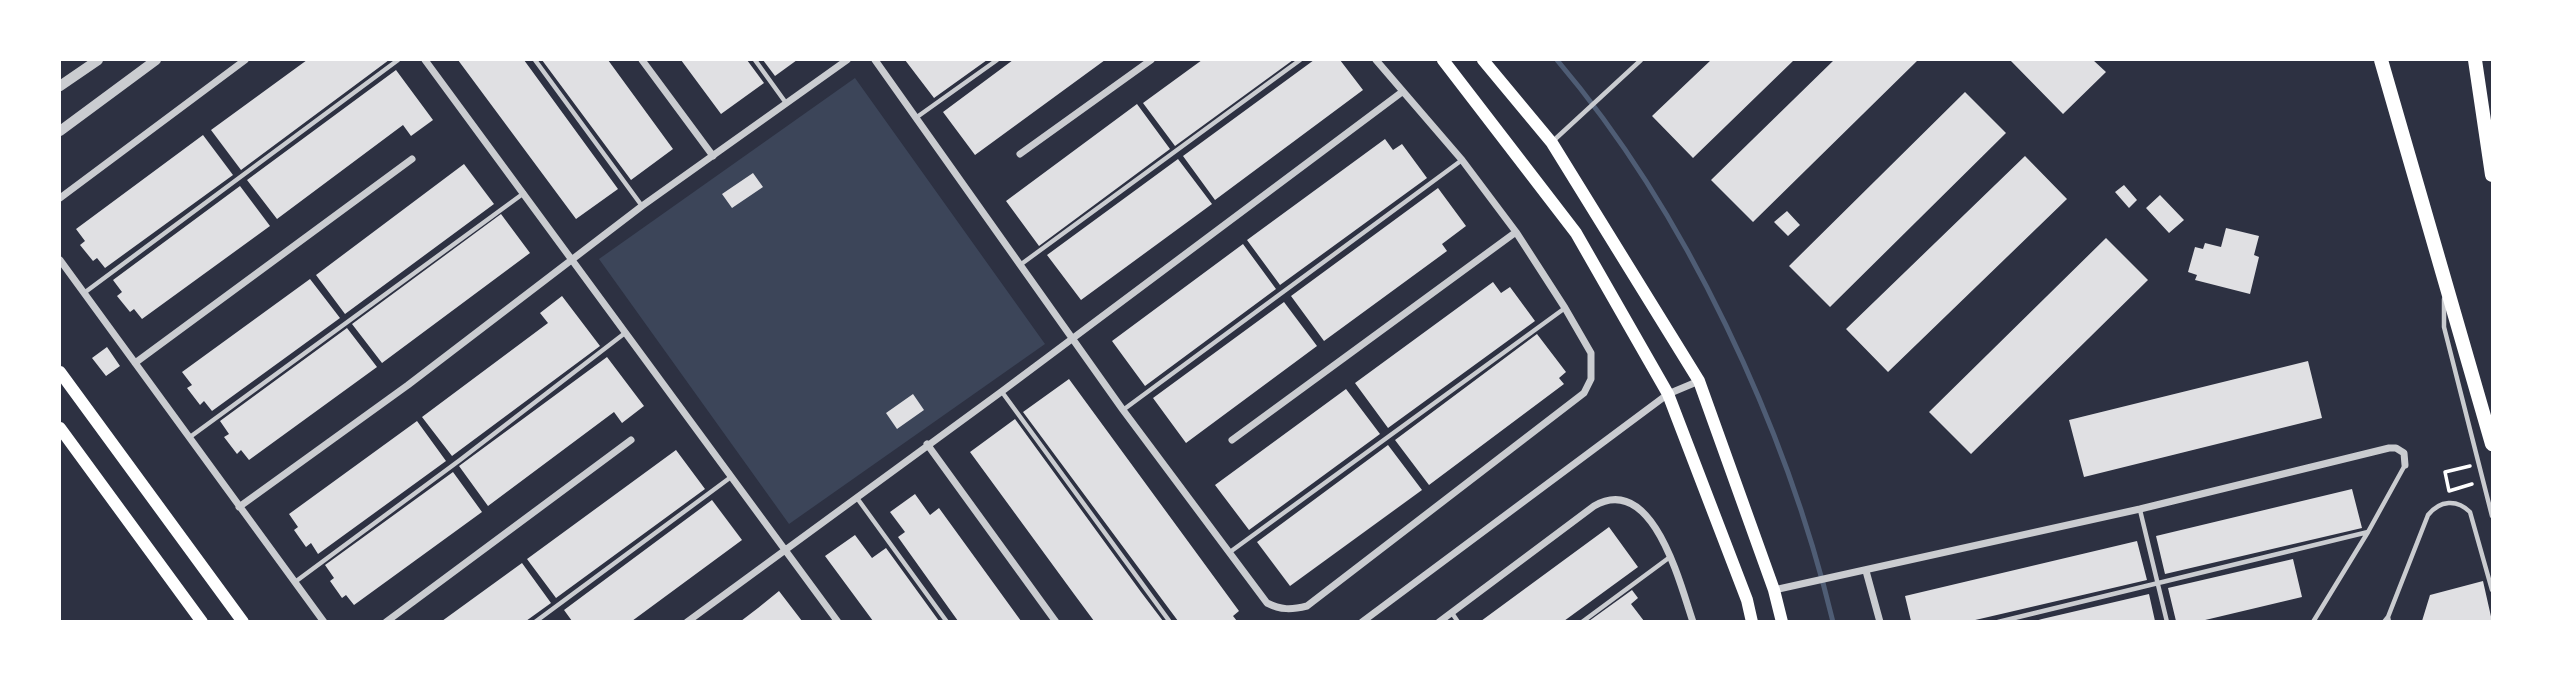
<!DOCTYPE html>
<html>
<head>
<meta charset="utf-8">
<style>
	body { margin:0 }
	#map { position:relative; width:2552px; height:681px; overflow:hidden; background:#2d3142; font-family:"IBM Plex Sans",sans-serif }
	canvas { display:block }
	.frame { position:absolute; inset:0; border:61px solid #fff; pointer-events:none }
</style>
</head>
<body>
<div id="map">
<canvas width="2552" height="681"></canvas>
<div class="frame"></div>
</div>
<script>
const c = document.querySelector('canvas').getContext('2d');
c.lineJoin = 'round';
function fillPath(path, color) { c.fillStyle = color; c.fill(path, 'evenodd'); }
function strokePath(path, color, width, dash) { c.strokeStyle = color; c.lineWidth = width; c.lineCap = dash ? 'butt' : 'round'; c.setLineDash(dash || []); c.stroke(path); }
const green = new Path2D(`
	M 855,78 L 1045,344 L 789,524 L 599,259 Z`);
const stream = new Path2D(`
	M 1557,60 C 1686,212 1786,427 1833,622`);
const building = new Path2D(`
	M 307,60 L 389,60 L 241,170 L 211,130 Z
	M 458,60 L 524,60 L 618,189 L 576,219 Z
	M 542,60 L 608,60 L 673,149 L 631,180 Z
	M 681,60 L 747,60 L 764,83 L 721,114 Z
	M 763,60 L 797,60 L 775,76 Z
	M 905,60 L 987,60 L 934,98 Z
	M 1013,60 L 1105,60 L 975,155 L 943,112 Z
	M 1202,60 L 1293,60 L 1175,146 L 1143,103 Z
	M 1314,60 L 1340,60 L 1363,90 L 1215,200 L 1183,156 Z
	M 1711,60 L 1794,60 L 1693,158 L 1652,116 Z
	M 1834,60 L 1918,60 L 1753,222 L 1711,180 Z
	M 2010,60 L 2093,60 L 2106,72 L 2063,114 Z
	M 396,70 L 433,120 L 411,136 L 403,125 L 277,219 L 247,180 Z
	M 1965,92 L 2006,133 L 1830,307 L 1789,266 Z
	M 1137,104 L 1170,149 L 1039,246 L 1006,201 Z
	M 203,135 L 233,175 L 105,268 L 97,258 L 93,261 L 80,245 L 85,241 L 76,229 Z
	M 1385,139 L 1393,150 L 1402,144 L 1427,178 L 1280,285 L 1247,240 Z
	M 2025,156 L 2067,199 L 1888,372 L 1846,329 Z
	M 1178,159 L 1212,204 L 1081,300 L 1047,255 Z
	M 464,164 L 494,204 L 345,314 L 316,275 Z
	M 753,173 L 763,187 L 732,208 L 722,194 Z
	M 2124,185 L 2137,200 L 2129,208 L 2115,192 Z
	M 240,186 L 270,226 L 142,319 L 134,309 L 130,312 L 117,296 L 122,292 L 113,280 Z
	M 1438,188 L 1466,226 L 1442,244 L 1447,251 L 1324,341 L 1291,296 Z
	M 2160,195 L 2184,220 L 2169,233 L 2146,208 Z
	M 1787,211 L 1800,225 L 1788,236 L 1774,222 Z
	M 501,214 L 530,253 L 382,363 L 352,324 Z
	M 2226,228 L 2259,236 L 2254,255 L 2259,257 L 2250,294 L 2195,280 L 2197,275 L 2188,272 L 2195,247 L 2203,249 L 2205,243 L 2221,247 Z
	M 2106,238 L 2148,280 L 1971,454 L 1929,412 Z
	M 1243,244 L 1276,289 L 1145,386 L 1112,341 Z
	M 310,279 L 340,318 L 212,411 L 204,401 L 200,405 L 187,388 L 192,385 L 182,372 Z
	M 1493,282 L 1501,293 L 1510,287 L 1535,321 L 1388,428 L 1355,383 Z
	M 562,296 L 600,346 L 452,456 L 422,417 L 548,323 L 540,313 Z
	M 1284,302 L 1317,346 L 1186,443 L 1153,398 Z
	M 347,328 L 377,367 L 249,460 L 241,450 L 237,454 L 224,437 L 229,434 L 220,421 Z
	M 1537,334 L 1566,372 L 1559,378 L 1564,384 L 1429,485 L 1395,440 Z
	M 107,347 L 120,366 L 106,376 L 92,358 Z
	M 607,357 L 644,406 L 622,423 L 614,412 L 488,506 L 459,466 Z
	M 2308,361 L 2322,418 L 2084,477 L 2069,420 Z
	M 1069,379 L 1239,611 L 1233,616 L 1237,621 L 1178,621 L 1023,412 Z
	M 1346,389 L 1380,434 L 1249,530 L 1215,485 Z
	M 913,394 L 924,410 L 897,429 L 886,413 Z
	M 1015,419 L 1141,592 L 1163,621 L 1094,621 L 1074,594 L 970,452 Z
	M 417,421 L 446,461 L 318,554 L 311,543 L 306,547 L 294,530 L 298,527 L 289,514 Z
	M 1388,445 L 1422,490 L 1290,586 L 1257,542 Z
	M 676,450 L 705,489 L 556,598 L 527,559 Z
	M 453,472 L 482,512 L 354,605 L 346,595 L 342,598 L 330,581 L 334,578 L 325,565 Z
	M 2352,489 L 2362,528 L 2165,574 L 2156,536 Z
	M 915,494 L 930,515 L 939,508 L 1021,621 L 958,621 L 898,537 L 905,532 L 890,512 Z
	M 712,500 L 742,540 L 632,621 L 572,621 L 564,610 Z
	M 1609,527 L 1638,567 L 1564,621 L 1481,621 Z
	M 855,535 L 872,558 L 886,548 L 939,621 L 873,621 L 825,556 Z
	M 2137,541 L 2147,580 L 1971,621 L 1911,621 L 1905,596 Z
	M 2293,559 L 2302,597 L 2201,621 L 2176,621 L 2168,588 Z
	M 522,563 L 551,603 L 526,621 L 442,621 Z
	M 2483,581 L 2492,621 L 2422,621 L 2430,595 Z
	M 1632,590 L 1638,598 L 1631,604 L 1644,621 L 1589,621 Z
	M 779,591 L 802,621 L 741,621 L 758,608 Z
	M 2149,594 L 2155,621 L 2035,621 L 2042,619 Z`);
const path = new Path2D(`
	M 2470,466 L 2445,472 L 2449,491 L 2472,484`);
const service = new Path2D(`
	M 535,60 L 642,206
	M 755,60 L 786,103
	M 917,117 L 997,60
	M 1552,142 L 1641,60
	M 1020,265 L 1300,60
	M 84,293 L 398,60
	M 2444,299 L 2444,327 L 2492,516
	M 1002,392 L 1170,622
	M 1123,410 L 1462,160
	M 190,437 L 524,193
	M 857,498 L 947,622
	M 2140,510 L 2167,622
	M 1230,552 L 1565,308
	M 295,582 L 460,460 L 625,333
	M 1452,613 L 1458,622
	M 2388,617 L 2428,515 C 2440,500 2457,499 2470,512 L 2492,590
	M 535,622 L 731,477
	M 1582,622 L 1670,557
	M 1998,622 L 2368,532
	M 2313,622 L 2368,532 L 2405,465
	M 2384,622 L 2388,617 L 2389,622`);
const minor = new Path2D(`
	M 425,60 L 838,622
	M 642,60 L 713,156
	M 875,60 L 1123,410 L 1267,603 C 1281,610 1291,610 1307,606 L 1584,393 L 1591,379 L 1591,353 L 1565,308 L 1516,232 L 1462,160 L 1376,60
	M 1020,154 L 1151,60
	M 60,198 L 245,60
	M 60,260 L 324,622
	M 135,363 L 412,159
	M 1232,440 L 1516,232
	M 927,444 L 1056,622
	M 239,507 L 408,385 L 642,206 L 847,60
	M 1866,571 L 1880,622
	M 1774,590 L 2140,509 L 2389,448 L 2396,448 L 2404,453 L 2405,465
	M 386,622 L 631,440
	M 687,622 L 1001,392 L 1402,92
	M 1362,622 L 1668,394 L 1699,381
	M 1439,622 L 1594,506 C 1653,472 1680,584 1693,622`);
const tertiary = new Path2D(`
	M 60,86 L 98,60
	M 60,131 L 156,60`);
const secondary = new Path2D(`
	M 1443,60 L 1576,233 L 1668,394 L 1747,600 L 1752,622
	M 1483,60 L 1552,143 L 1699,381 L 1774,590 L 1782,622
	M 60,372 L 243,622
	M 60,428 L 202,622`);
const trunk = new Path2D(`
	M 2381,60 L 2492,444
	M 2475,60 L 2492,175`);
fillPath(green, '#3c4559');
strokePath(stream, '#4f5d75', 5);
fillPath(building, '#e0e0e3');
strokePath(path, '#fff', 3.5);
strokePath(service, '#caccd0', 4.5);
strokePath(minor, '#caccd0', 7);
strokePath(tertiary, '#caccd0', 10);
strokePath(secondary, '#fff', 12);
strokePath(trunk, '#fff', 14);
</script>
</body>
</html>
